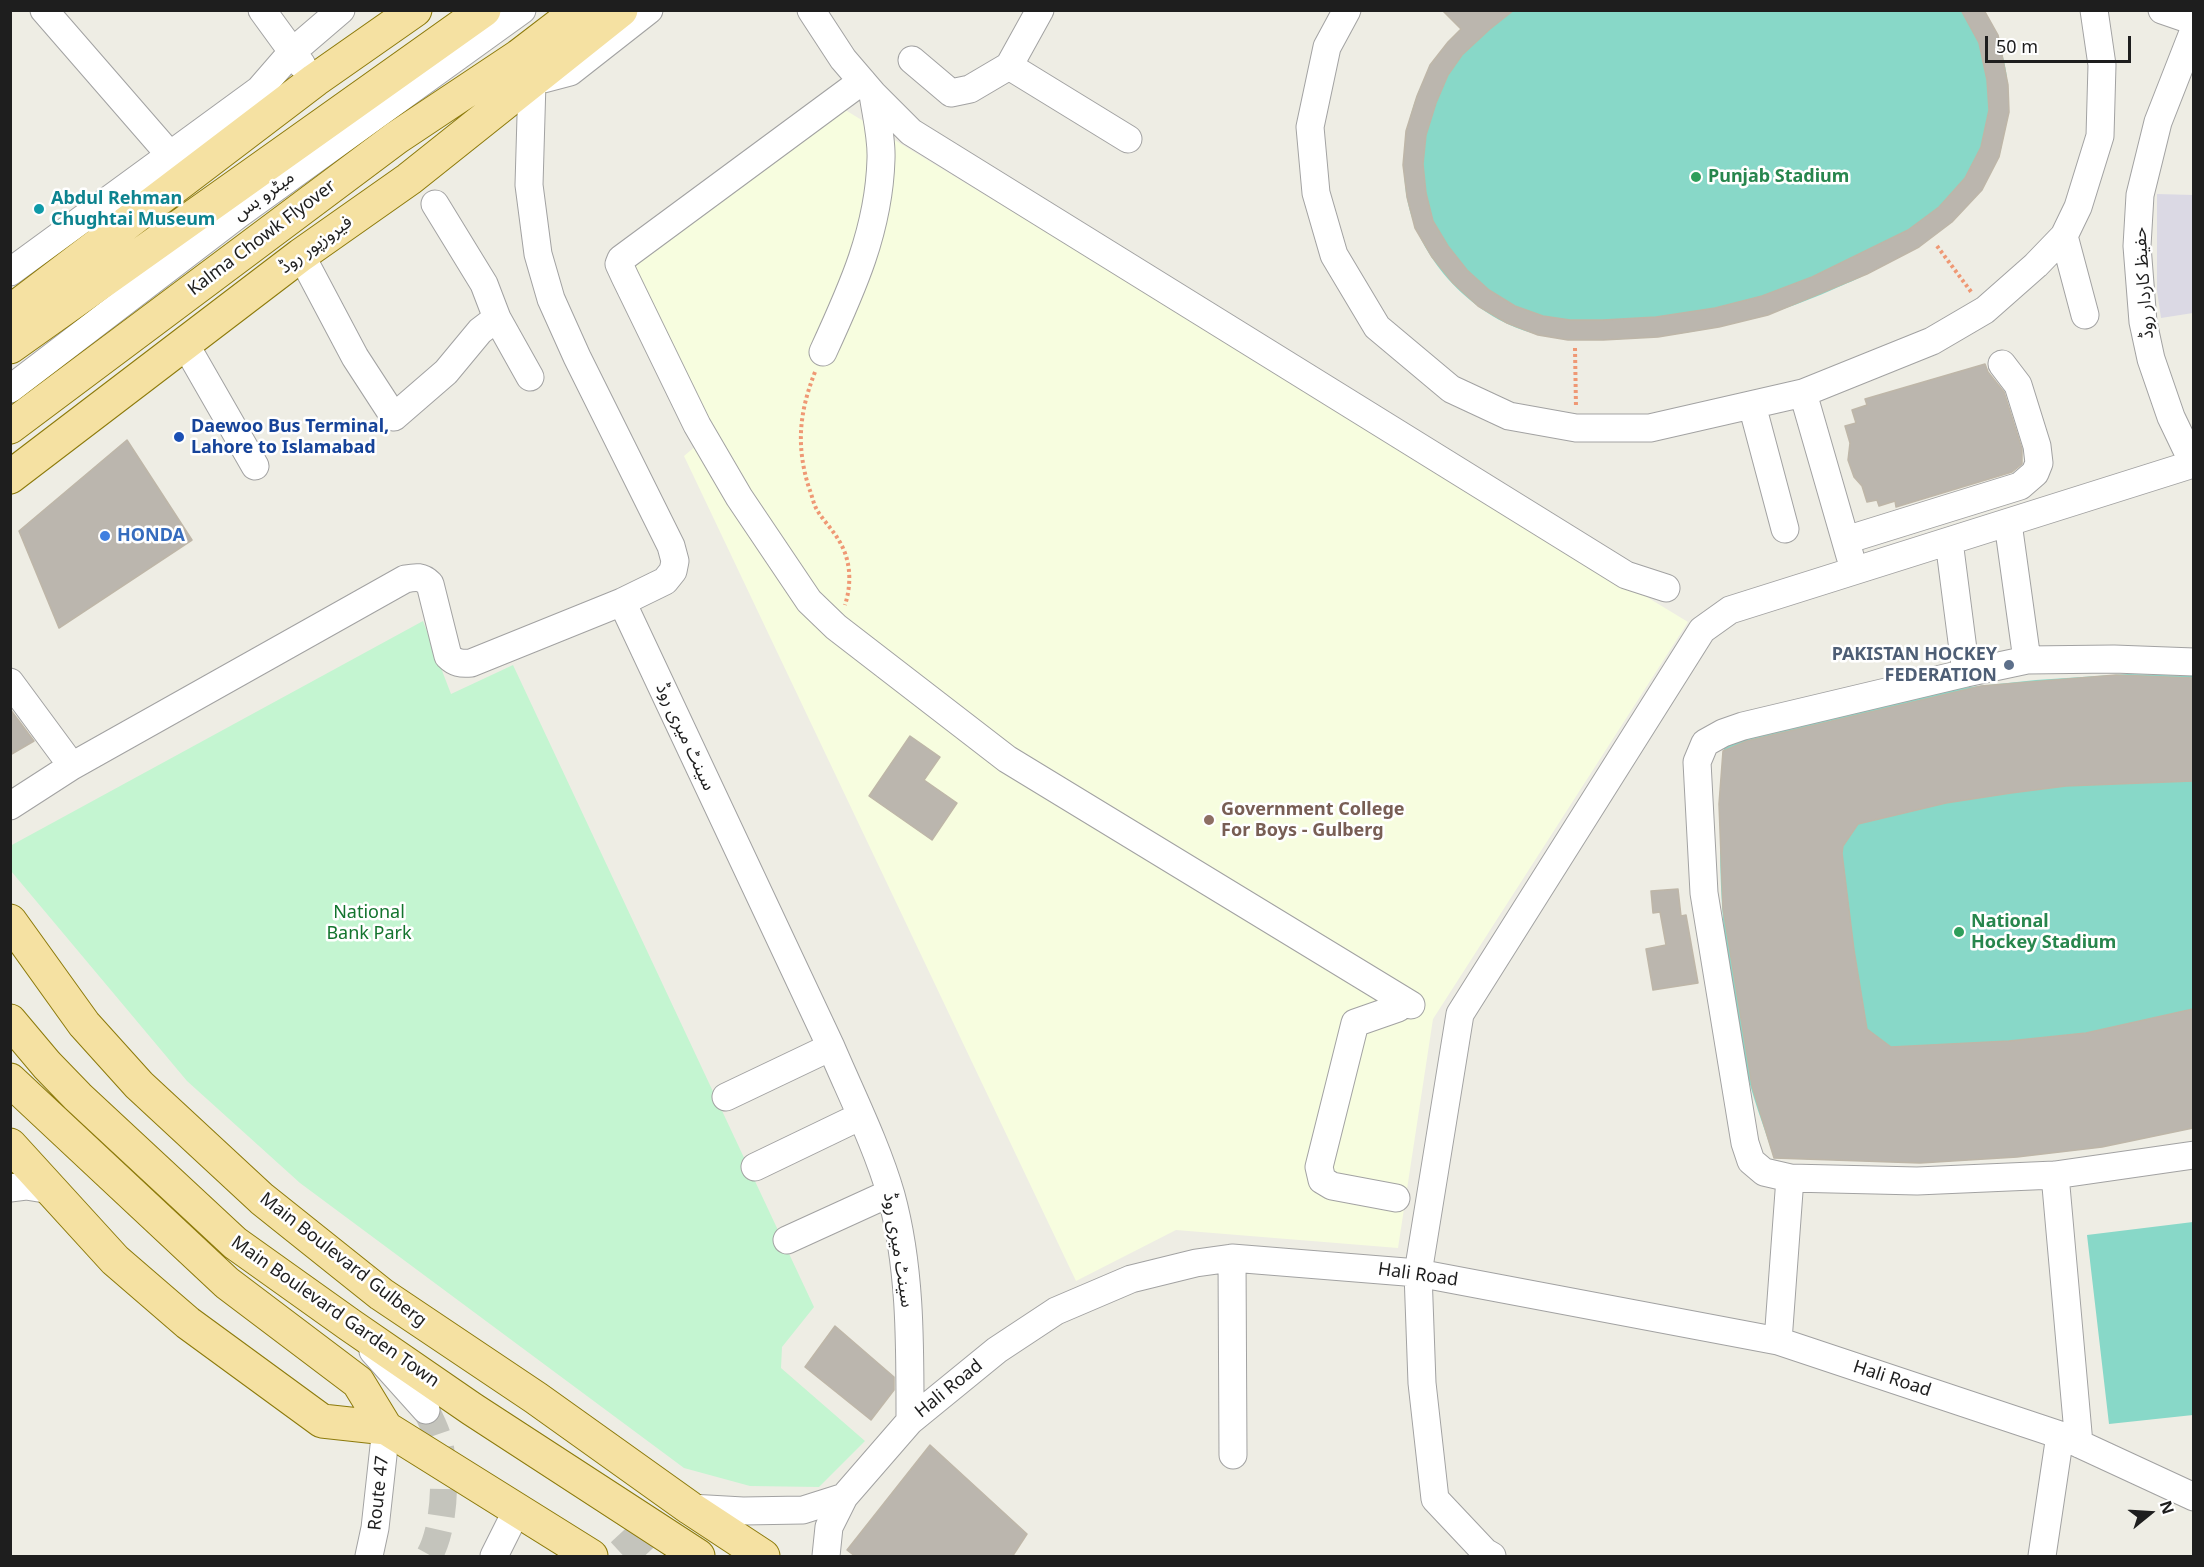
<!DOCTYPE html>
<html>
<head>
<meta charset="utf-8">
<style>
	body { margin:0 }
	#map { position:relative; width:2204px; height:1567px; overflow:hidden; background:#eeede4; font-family:"Noto Sans",sans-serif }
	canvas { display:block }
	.frame { position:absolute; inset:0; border:12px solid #1e1e1e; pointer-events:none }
	.north { position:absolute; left:2120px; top:1483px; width:60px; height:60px; -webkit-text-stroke:4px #fff; paint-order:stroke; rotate:72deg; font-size:16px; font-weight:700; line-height:24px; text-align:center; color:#1e1e1e }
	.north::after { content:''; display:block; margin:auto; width:21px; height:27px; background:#1e1e1e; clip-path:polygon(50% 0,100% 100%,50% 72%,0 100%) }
	.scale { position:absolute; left:1985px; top:36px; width:146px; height:27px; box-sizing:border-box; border:3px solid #1e1e1e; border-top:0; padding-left:8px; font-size:18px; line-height:21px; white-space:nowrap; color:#1e1e1e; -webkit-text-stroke:4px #fff; paint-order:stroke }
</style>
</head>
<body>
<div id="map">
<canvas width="2204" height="1567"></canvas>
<div class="frame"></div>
<div class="north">N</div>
<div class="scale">50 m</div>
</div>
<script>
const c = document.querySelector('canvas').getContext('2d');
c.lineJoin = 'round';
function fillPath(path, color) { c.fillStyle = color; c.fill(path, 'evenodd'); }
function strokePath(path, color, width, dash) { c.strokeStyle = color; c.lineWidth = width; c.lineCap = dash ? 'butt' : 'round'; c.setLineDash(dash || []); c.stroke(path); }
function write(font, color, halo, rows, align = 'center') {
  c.font = font + ' "Noto Sans","Noto Sans Arabic",sans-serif'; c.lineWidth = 5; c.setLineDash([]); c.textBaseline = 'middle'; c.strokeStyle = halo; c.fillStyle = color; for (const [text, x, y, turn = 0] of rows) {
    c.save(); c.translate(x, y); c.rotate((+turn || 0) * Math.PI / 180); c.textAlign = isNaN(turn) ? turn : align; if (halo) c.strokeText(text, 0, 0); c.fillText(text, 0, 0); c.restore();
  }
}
const education = new Path2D(`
	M 837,105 L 1688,622 L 1433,1019 L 1398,1248 L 1176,1230 L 1076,1281 L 684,456 L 711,433 L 626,260 Z`);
const park = new Path2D(`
	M 423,621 L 451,694 L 513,665 L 814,1307 L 782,1347 L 781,1368 L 865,1441 L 819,1487 L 750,1486 L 684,1468 L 300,1183 L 187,1081 L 11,871 L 10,846 Z`);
const pitch = new Path2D(`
	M 1446,10 L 1984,11 C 2007,52 2014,91 2003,137 C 2002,143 2001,153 1998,158 C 1996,162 1990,165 1986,168 C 1973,180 1960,192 1947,203 C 1928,220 1910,236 1891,252 C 1883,259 1876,268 1867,273 C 1858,280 1844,284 1834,289 C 1767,319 1697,335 1624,339 C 1596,340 1568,342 1540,335 C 1475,321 1416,259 1406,193 C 1398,132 1417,72 1461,29 L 1444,12 Z
	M 2128,674 L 2193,676 L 2193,1128 L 2102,1147 L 2017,1157 L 1920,1163 L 1774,1158 C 1764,1126 1751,1094 1744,1061 C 1721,959 1715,851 1724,746 L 1767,733 L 1950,689 L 2036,680 Z
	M 2193,1222 L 2193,1415 L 2109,1424 L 2087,1235 Z`);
const plaza = new Path2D(`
	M 2157,194 L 2193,195 L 2193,313 L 2161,318 L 2157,291 Z`);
const building = new Path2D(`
	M 1442,10 L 1514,10 L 1490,29 L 1462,55 L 1448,75 L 1436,103 L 1426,135 L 1423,164 L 1426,193 L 1433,221 L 1448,246 L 1467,270 L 1489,290 L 1515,306 L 1543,316 L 1570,320 L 1603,320 L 1656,317 L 1715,308 L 1762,296 L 1812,277 L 1908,230 L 1939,207 L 1965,178 L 1981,147 L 1989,110 L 1987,80 L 1979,43 L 1961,10 L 1984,10 L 1998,35 L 2008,85 L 2009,112 L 1999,157 L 1982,190 L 1952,222 L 1919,247 L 1867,274 L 1768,315 L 1719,327 L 1658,337 L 1603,340 L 1568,340 L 1538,335 L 1507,323 L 1478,306 L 1453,283 L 1432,257 L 1415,228 L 1407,197 L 1403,165 L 1406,131 L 1417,96 L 1430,65 L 1448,42 L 1461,29 Z
	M 1985,364 L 1988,372 L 2004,392 L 2022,449 L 2022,464 L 2012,472 L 1896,507 L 1895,501 L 1879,506 L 1877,500 L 1867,502 L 1862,486 L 1854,477 L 1848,460 L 1850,443 L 1845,426 L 1856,423 L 1852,410 L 1867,405 L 1865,399 Z
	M 127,440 L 192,540 L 59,628 L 19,531 Z
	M 2116,675 L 2193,678 L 2193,781 L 2066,786 L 2011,793 L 1946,803 L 1858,824 L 1843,846 L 1842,853 L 1854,950 L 1867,1029 L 1891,1047 L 2009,1041 L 2086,1033 L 2193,1009 L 2193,1128 L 2102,1147 L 2017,1157 L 1920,1163 L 1774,1158 L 1752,1086 L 1723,909 L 1719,804 L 1723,751 L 1747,741 L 1981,686 Z
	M 10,709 L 34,741 L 10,755 Z
	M 910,736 L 940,757 L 924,780 L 957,803 L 932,840 L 869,796 Z
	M 1678,889 L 1681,916 L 1686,915 L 1698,983 L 1653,990 L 1646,949 L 1666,945 L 1660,912 L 1653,913 L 1651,891 Z
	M 835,1326 L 894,1377 L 894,1390 L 871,1420 L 805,1367 Z
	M 930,1445 L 1027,1534 L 1012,1557 L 856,1557 L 847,1550 Z`);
const minorTunnel = new Path2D(`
	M 426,1410 C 431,1420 436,1430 439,1441 C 447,1472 445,1528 429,1556`);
const majorTunnel = new Path2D(`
	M 623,1531 L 646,1556`);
const path = new Path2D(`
	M 1937,246 L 1972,293
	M 1575,348 L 1576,408
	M 815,372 C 799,413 796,446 809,488 C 812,495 813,503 817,510 C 823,520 832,529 838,539 C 851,559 852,583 845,605`);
const minor = new Path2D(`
	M 44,10 L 170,155
	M 262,10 L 302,65
	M 811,10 L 843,59 L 873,94 L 911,132 L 1626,575 L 1666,588
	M 1347,10 L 1327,47 L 1310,127 L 1316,193 L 1334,255 L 1377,327 L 1451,389 L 1509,416 L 1576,428 L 1650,428 L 1803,393 L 1932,341 L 1985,310 L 2036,265 L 2064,236 L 2078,207 L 2100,136 L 2102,65 L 2094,10
	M 2162,10 L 2194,21
	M 2194,30 L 2158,122 L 2140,195 L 2137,246 L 2143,322 L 2151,359 L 2171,417 L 2194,465
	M 912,60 L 951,93 L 970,89 L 1009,66 L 1040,10
	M 1009,66 L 1128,139
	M 862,81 L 621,259 L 619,264 L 625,277 L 697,425 L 739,497 L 809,601 L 836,627 L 1007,759 L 1411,1005
	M 2064,236 L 2085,315
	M 301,255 L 355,357 L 394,417 L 446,372 L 480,331 L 497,318 L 484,284 L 435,204
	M 10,272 L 259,90 L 292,52 L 341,10
	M 497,318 L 530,377
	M 185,344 L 255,466
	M 823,352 C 852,289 879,230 881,159 C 882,138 876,115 873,94
	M 10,389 L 239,214 L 522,10
	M 1803,393 L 1850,556
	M 1752,405 L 1785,529
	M 2008,523 L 2027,660 L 2114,659 L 2194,662
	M 1846,540 L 2020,486 L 2035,473 L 2039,463 L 2037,446 L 2018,385 L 2002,364
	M 1949,541 L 1966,673 L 1743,726 L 1723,733 L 1705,743 L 1697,762 L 1704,893 L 1745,1143 L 1751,1161 L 1764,1172 L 1790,1178 L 1917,1181 L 2055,1175 L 2194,1155
	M 622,602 L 831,1047 C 851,1094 877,1146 891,1195 C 911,1268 910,1346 910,1421
	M 1966,673 L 2027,660
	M 10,682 L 72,766
	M 10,806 L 72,766 L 405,579 C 416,577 422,576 430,584 L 448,656 C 455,663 461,664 471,663 L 622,602 L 665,581 L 673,571 L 675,561 L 671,546 L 577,357 L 551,299 L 538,254 L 529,185 L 532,82 L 570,72 L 649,10
	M 726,1097 L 831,1047
	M 755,1167 L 861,1116
	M 2055,1175 L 2079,1444
	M 10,1188 L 26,1186 L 51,1190
	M 1396,1198 L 1332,1186 L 1322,1180 L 1319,1167 L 1355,1023 L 1398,1008 L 1404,1001
	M 787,1240 L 890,1193
	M 1232,1258 L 1233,1455
	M 1778,1341 L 1790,1178
	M 373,1351 L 426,1410
	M 690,1508 L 743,1511 L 803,1510 L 844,1497 L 910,1421 L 997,1350 L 1056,1311 L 1131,1279 L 1196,1263 L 1232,1258 L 1418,1273 L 1778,1341 L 2060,1435 L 2194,1497
	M 369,1556 L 375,1528 L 386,1428
	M 494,1556 L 517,1510
	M 826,1556 L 829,1527 L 844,1497
	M 1492,1556 L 1485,1552 L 1435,1499 L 1422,1383 L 1418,1273 L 1460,1014 L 1702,630 L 1730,610 L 2193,464
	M 2042,1556 L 2060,1435`);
const major = new Path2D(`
	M 10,312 L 315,80 L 415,10
	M 10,347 L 484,10
	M 10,427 L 396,138 L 519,56 L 579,10
	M 10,477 L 301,255 L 409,179 L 621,10
	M 10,921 L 84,1024 L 139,1085 L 262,1199 L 381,1294 L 536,1398 L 690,1508 L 763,1556
	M 10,1021 L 47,1065 L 78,1097 L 235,1243 L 350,1325 L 472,1409 L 698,1556
	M 10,1080 L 227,1283 L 358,1382 L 386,1428
	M 10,1145 L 115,1260 L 188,1323 L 322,1421 L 386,1428 L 591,1556`);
const markers = [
	[1696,177,6,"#2e9e5b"],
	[39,209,6,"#0f9aa8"],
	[179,437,6,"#1a4fb4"],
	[105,536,6,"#3f7fe0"],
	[2009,665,6,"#5c6f8a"],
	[1209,820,6,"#8d6e63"],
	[1959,932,6,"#2e9e5b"]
];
const leisureNames = [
	["Punjab Stadium",1708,177],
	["National",1971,922],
	["Hockey Stadium",1971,943]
];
const streetNames = [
	["میٹرو بس",264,196,-36],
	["Kalma Chowk Flyover",262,238,-37],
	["فیروزپور روڈ",316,245,-36],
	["حفیظ کاردار روڈ",2144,283,-94],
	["سینٹ میری روڈ",685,737,65],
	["سینٹ میری روڈ",898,1250,81],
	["Main Boulevard Gulberg",343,1260,38],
	["Hali Road",1418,1275,8],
	["Main Boulevard Garden Town",335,1312,35],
	["Hali Road",1892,1379,18],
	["Hali Road",949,1389,-39],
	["Route 47",379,1493,-84]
];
const cultureNames = [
	["Abdul Rehman",51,199],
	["Chughtai Museum",51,220]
];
const transitNames = [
	["Daewoo Bus Terminal,",191,427],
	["Lahore to Islamabad",191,448]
];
const shopNames = [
	["HONDA",117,536]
];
const serviceNames = [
	["PAKISTAN HOCKEY",1997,655],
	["FEDERATION",1997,676]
];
const educationNames = [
	["Government College",1221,810],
	["For Boys - Gulberg",1221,831]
];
const parkNames = [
	["National",369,913],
	["Bank Park",369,934]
];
fillPath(education, '#f7fddf');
fillPath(park, '#c4f5d1');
fillPath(pitch, '#88d8c8');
fillPath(plaza, '#dbd9e4');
fillPath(building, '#bbb6ae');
strokePath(building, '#beb6a8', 1.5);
strokePath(minorTunnel, '#c4c4bc', 27, [27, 14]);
strokePath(majorTunnel, '#c4c4bc', 33, [33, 16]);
strokePath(minor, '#a2a2a2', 29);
strokePath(major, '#8c7a0b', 35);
strokePath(path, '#ef9874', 4, [3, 3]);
strokePath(minor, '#fff', 27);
strokePath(major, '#f5e1a2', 33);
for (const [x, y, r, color] of markers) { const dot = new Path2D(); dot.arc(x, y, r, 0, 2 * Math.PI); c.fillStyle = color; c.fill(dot); strokePath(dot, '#fff', 2); }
write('bold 18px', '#27864d', '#fff', leisureNames, 'left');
write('18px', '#1e1e1e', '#fff', streetNames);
write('bold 18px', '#0d838f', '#fff', cultureNames, 'left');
write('bold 18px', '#164399', '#fff', transitNames, 'left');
write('bold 18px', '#366cbe', '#fff', shopNames, 'left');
write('bold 18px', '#4e5e75', '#fff', serviceNames, 'right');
write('bold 18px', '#785e54', '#fff', educationNames, 'left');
write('18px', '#13742e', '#fff', parkNames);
</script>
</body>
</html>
